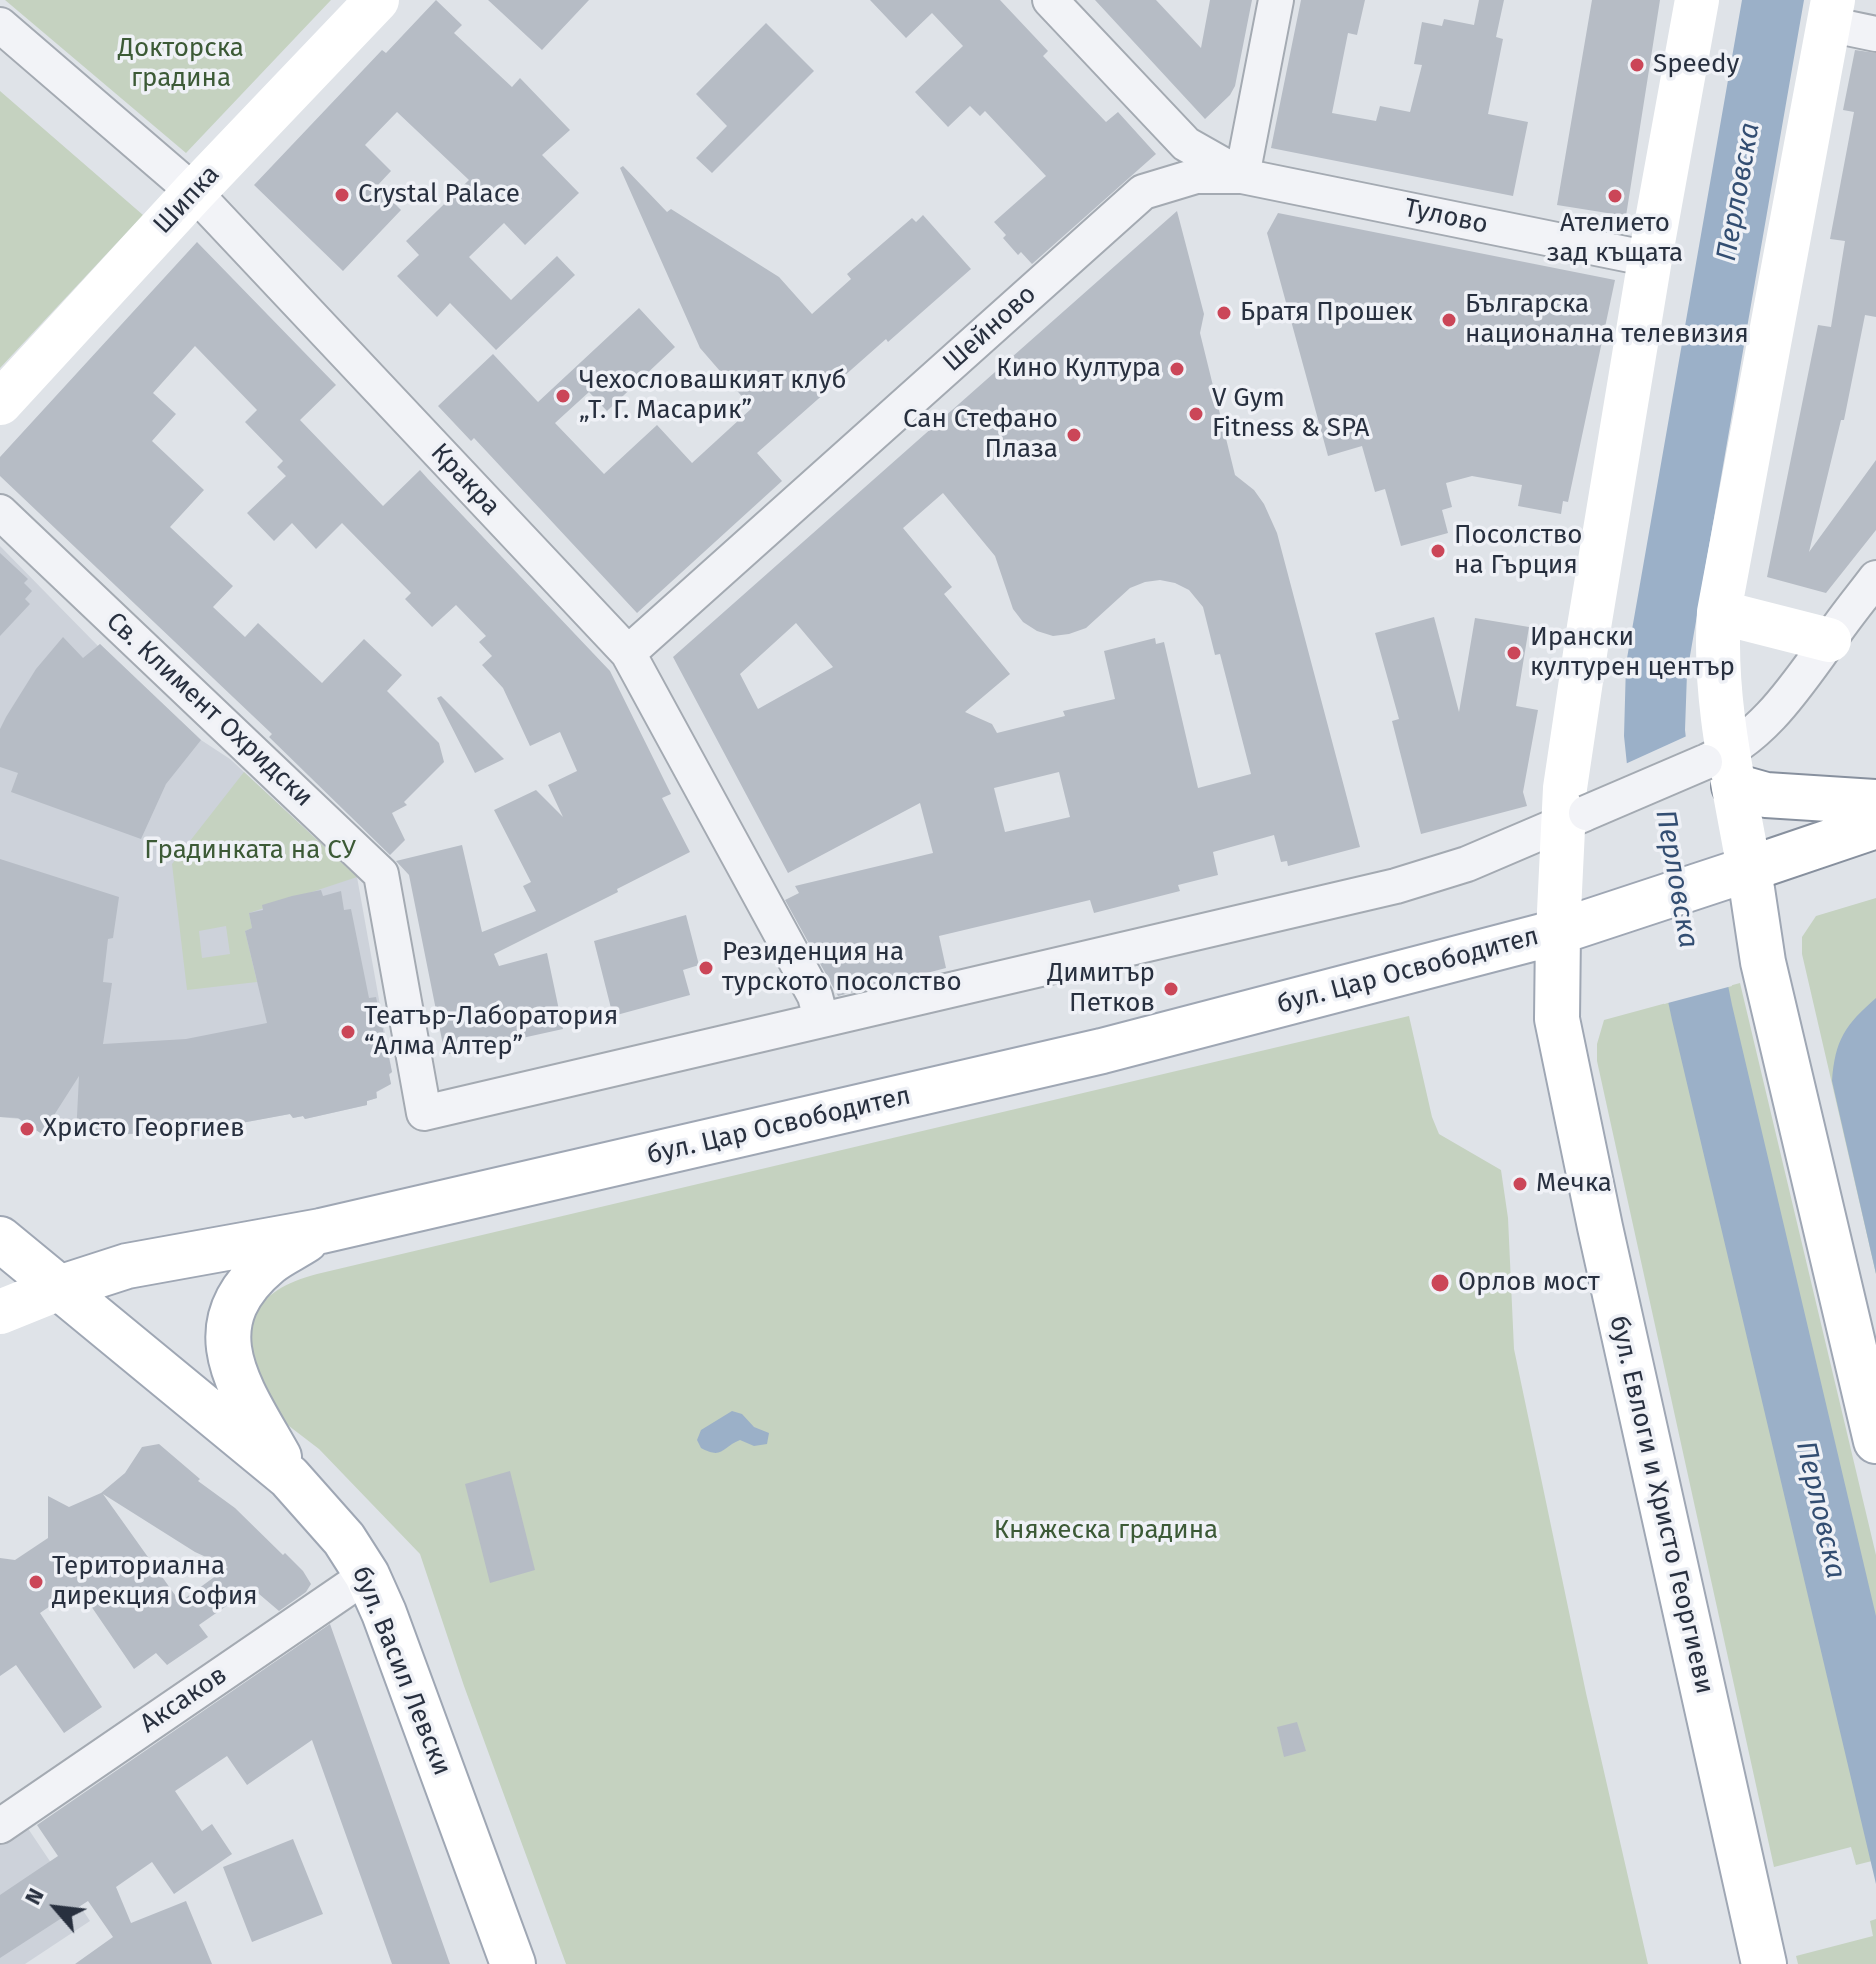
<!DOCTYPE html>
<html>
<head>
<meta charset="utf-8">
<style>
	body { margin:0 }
	#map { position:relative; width:1876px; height:1964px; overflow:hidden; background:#dfe3e8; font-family:"Fira Sans",sans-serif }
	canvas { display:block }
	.north { position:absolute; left:16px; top:1868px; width:80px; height:80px; -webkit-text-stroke:6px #eff1f6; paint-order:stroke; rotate:298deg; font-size:22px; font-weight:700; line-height:32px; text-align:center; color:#28303f }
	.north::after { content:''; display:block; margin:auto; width:28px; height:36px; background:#28303f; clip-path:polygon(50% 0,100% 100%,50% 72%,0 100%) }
</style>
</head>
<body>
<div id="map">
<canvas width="1876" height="1964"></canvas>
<div class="north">N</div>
</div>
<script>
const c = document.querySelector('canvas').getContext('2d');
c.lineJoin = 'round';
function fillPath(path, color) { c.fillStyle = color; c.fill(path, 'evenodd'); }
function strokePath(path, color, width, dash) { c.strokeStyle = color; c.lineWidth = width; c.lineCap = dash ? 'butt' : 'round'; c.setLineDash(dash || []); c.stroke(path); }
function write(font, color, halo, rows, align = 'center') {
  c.font = font + ' "Fira Sans",sans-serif'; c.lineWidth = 7; c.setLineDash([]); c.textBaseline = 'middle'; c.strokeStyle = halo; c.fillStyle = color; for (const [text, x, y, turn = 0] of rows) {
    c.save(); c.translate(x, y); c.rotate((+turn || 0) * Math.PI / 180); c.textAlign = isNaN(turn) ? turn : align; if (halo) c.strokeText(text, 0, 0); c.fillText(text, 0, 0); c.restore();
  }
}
const built = new Path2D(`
	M 0,546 L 98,646 L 100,644 L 201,740 L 230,759 L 357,877 L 392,1072 L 389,1075 L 391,1084 L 377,1092 L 377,1098 L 367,1101 L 367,1105 L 305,1119 L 303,1116 L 293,1118 L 290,1114 L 198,1131 L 133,1134 L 76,1136 L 76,1125 L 49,1124 L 42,1134 L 19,1119 L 0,1117 Z
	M 27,1827 L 90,1921 L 25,1964 L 0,1964 L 0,1845 Z`);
const green = new Path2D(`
	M 5,0 L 331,0 L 186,153 Z
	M 0,91 L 143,215 L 0,368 Z
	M 244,772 L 357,877 L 249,913 L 252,928 L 245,931 L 257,982 L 187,990 L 172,864 ZM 226,926 L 230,954 L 202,958 L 199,931 Z
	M 1876,898 L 1876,1274 L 1802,954 L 1802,937 L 1816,916 Z
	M 1740,983 L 1876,1555 L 1876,1860 L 1856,1865 L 1851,1847 L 1774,1867 L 1597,1061 L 1597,1044 L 1604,1020 Z
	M 1409,1016 L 1432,1117 L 1439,1134 L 1501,1170 L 1508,1218 L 1514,1349 L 1586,1693 L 1648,1964 L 566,1964 L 464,1686 L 420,1554 L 319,1449 L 272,1413 L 248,1385 L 246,1318 C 270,1293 283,1283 317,1274 Z
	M 1876,1919 L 1876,1964 L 1798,1964 L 1796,1956 L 1873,1936 L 1870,1921 Z`);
const water = new Path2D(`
	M 1742,0 L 1804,0 L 1687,673 L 1685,730 L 1697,832 L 1732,1005 L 1876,1616 L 1876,1884 L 1672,1020 L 1636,851 L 1624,736 L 1626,664 Z
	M 1876,998 L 1876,1274 L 1832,1081 C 1835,1040 1845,1025 1876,998 Z
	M 732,1411 L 742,1414 L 754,1427 L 769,1433 L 767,1444 L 754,1446 L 740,1440 C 722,1447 723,1460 701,1448 L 697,1440 L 701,1430 Z`);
const pier = new Path2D(`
	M 1689,735 L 1701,831 L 1732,986 L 1664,1004 L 1632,852 L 1623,765 Z`);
const building = new Path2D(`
	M 436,0 L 462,25 L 454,33 L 512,87 L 520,78 L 570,130 L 542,155 L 579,193 L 525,245 L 504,223 L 469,257 L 511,300 L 557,256 L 575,275 L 496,350 L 450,303 L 437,317 L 397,276 L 419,255 L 406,241 L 469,180 L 397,112 L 365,145 L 391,171 L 377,186 L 401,210 L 343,271 L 254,185 L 382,50 L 386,53 Z
	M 488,0 L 589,0 L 542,50 Z
	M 870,0 L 1000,0 L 1048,51 L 1043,56 L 1106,122 L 1118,112 L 1156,154 L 1032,264 L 1021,252 L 1018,255 L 1003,238 L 1006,235 L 994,222 L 1046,176 L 985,111 L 980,116 L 970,106 L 948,127 L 915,92 L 963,46 L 932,13 L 906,38 Z
	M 1095,0 L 1156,0 L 1201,48 L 1210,0 L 1252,0 L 1235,86 L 1230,95 L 1205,119 Z
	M 1301,0 L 1365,0 L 1357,35 L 1348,33 L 1332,113 L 1376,121 L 1380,106 L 1410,112 L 1422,65 L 1414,64 L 1422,22 L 1442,26 L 1444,19 L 1474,25 L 1479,0 L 1504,0 L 1496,37 L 1503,39 L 1488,114 L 1528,122 L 1513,196 L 1271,148 Z
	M 1592,0 L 1660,0 L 1626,216 L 1557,205 Z
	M 766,23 L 814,71 L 712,173 L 696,158 L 727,126 L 696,94 Z
	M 1855,50 L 1876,53 L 1876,317 L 1865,315 L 1844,420 L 1841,420 L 1809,552 L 1876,460 L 1876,530 L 1826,593 L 1767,577 L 1818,325 L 1831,327 L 1845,241 L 1830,239 L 1854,112 L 1843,110 Z
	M 623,166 L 667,212 L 671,209 L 779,277 L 812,314 L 851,279 L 847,274 L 912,218 L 916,222 L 923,215 L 971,269 L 888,342 L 886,339 L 757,453 L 782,481 L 637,613 L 474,438 L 471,441 L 438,406 L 493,354 L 538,402 L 639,308 L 675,347 L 607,411 L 589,392 L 555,423 L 604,474 L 657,425 L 692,463 L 752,408 L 700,348 L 620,168 Z
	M 1177,211 L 1204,314 L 1200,333 L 1235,475 L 1254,490 L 1264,504 L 1277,533 L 1360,847 L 1288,866 L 1287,861 L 1281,862 L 1274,835 L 1213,852 L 1218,875 L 1178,885 L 1180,891 L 1094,913 L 1090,900 L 939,936 L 946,968 L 838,996 L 785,900 L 799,893 L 795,886 L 933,853 L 920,803 L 788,873 L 673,657 ZM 943,493 L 995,556 L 1013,609 L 1023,622 L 1037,631 L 1053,636 L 1069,634 L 1086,628 L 1130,588 L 1145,582 L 1160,580 L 1175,583 L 1189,590 L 1203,607 L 1215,655 L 1220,654 L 1251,774 L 1198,788 L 1164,642 L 1156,644 L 1155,638 L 1104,651 L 1115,699 L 1063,711 L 1065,716 L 997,733 L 992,724 L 965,712 L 1010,674 L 944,594 L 952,587 L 903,528 ZM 796,623 L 833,667 L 758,709 L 740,674 ZM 1059,772 L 1070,817 L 1005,832 L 994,788 Z
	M 1278,213 L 1615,280 L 1568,502 L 1563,501 L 1561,514 L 1518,506 L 1522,485 L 1472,476 L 1446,483 L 1452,507 L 1442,510 L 1448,533 L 1401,546 L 1385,489 L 1375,492 L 1362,446 L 1328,456 L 1267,233 Z
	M 197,242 L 336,385 L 300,420 L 383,506 L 420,470 L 428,479 L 610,671 L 671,794 L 662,798 L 690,852 L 617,889 L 618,892 L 494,954 L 499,966 L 547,953 L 563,1029 L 445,1055 L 409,875 L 396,861 L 462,845 L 482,932 L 536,911 L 523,886 L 531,882 L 494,810 L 536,790 L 563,817 L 548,785 L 577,771 L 560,732 L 530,746 L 503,688 L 482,665 L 492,656 L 479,642 L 486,636 L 456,605 L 432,627 L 405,599 L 411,593 L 342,523 L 316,549 L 292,523 L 274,541 L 247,513 L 286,476 L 277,467 L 283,461 L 245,422 L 257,410 L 195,346 L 153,393 L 176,414 L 152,441 L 204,490 L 170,527 L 233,586 L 213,607 L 245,637 L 258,623 L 322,683 L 364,639 L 402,675 L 387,691 L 439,743 L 444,762 L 404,802 L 407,805 L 392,813 L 405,840 L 390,855 L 269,737 L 272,734 L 0,476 L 0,457 Z
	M 0,553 L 28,579 L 24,583 L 32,591 L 25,599 L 30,604 L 0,636 Z
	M 1434,617 L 1459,712 L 1475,618 L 1529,627 L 1516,706 L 1538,710 L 1523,792 L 1527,806 L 1421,834 L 1392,721 L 1399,719 L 1375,633 Z
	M 63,637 L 83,658 L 100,644 L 201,740 L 166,784 L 141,839 L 11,792 L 18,773 L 0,767 L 0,729 L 6,717 L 36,669 Z
	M 441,696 L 504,759 L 475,773 L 437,698 Z
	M 0,859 L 119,897 L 113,938 L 108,939 L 103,982 L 112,983 L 103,1044 L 186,1039 L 267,1023 L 245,931 L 252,928 L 249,913 L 263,910 L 262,905 L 292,896 L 321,890 L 323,896 L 341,891 L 344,910 L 351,909 L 369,998 L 376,997 L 392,1072 L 389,1074 L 391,1084 L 376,1092 L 377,1098 L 367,1101 L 367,1105 L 305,1119 L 303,1116 L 293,1118 L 290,1114 L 198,1131 L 76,1136 L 79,1076 L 42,1134 L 18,1118 L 0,1117 Z
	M 686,915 L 699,965 L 683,970 L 690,995 L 613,1016 L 594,941 Z
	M 159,1444 L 200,1479 L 198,1481 L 235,1508 L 283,1555 L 285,1553 L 303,1571 L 311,1584 L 306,1592 L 279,1611 L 252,1588 L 199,1625 L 208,1637 L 167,1665 L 156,1653 L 134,1669 L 78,1587 L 40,1613 L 102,1707 L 64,1733 L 16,1665 L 0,1676 L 0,1558 L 15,1560 L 48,1538 L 48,1496 L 69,1507 L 101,1493 L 125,1473 L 142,1447 ZM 103,1494 L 195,1552 L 228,1567 L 180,1602 Z
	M 510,1471 L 535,1570 L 490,1583 L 465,1484 Z
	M 330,1624 L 450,1964 L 392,1964 L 312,1740 L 247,1785 L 227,1756 L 175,1791 L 202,1831 L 212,1824 L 232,1854 L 174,1894 L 152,1862 L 116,1887 L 131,1923 L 186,1901 L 212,1964 L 75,1964 L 113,1937 L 88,1901 L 0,1958 L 0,1895 L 58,1856 L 37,1825 Z
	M 1297,1722 L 1306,1751 L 1284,1757 L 1277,1727 Z
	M 293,1839 L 323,1914 L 252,1942 L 223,1867 Z`);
const street = new Path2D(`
	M 1050,0 L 1186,144 L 1239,174
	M 1828,24 L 1876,34
	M 0,25 L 194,192 L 628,653 L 815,996 L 821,1019
	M 1242,176 L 1276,0
	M 0,512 L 381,874 L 424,1113 L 1396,886 L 1467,864 L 1584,814
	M 628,653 L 1143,192 L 1196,176 L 1242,176 L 1650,259
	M 1709,760 C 1763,739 1798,683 1831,638 C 1845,617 1861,598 1876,578
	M 0,1826 L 367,1575`);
const secondary = new Path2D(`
	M 0,403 L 194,192 L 377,0
	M 1719,612 L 1829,640
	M 1749,869 C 1734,784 1713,699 1719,612 L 1833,0
	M 1558,932 L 1565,788 L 1589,627 L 1650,259 L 1697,0
	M 0,1312 L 62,1287`);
const primary = new Path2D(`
	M 1558,932 L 1557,1019 L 1600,1227 L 1764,1964
	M 0,1239 L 289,1477 L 344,1539 L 367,1575 L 384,1613 L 513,1964
	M 62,1287 L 127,1266 L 321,1231 L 1102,1051 L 1558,932 L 1749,869 L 1763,962 L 1876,1441
	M 279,1457 C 241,1389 192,1327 269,1263 C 280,1254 294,1248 306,1240`);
const highway = new Path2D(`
	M 1734,786 L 1766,795 L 1876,802
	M 1749,869 L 1876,826`);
const streetBridge = new Path2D(`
	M 1586,813 L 1705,762`);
const markers = [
	[1637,65,8,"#cb4658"],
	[342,195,8,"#cb4658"],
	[1615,196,8,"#cb4658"],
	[1224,313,8,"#cb4658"],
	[1449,320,8,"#cb4658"],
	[1177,369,8,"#cb4658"],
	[563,396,8,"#cb4658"],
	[1196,414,8,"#cb4658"],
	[1074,435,8,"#cb4658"],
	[1438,551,8,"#cb4658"],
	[1514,653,8,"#cb4658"],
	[706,968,8,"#cb4658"],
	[1171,989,8,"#cb4658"],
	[348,1032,8,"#cb4658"],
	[27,1129,8,"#cb4658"],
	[1520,1184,8,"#cb4658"],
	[1440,1283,10,"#cb4658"],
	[36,1582,8,"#cb4658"]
];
const parkNames = [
	["Докторска",181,49],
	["градина",181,79],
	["Градинката на СУ",250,851],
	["Княжеска градина",1106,1531]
];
const poiNames = [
	["Speedy",1653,65],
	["Crystal Palace",358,195],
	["Ателието",1615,224,"center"],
	["зад къщата",1615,254,"center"],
	["Българска",1465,305],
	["национална телевизия",1465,335],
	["Братя Прошек",1240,313],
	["Кино Култура",1161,369,"right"],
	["Чехословашкият клуб",579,381],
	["„Т. Г. Масарик”",579,411],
	["V Gym",1212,399],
	["Fitness & SPA",1212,429],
	["Сан Стефано",1058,420,"right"],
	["Плаза",1058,450,"right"],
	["Посолство",1454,536],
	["на Гърция",1454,566],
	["Ирански",1530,638],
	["културен център",1530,668],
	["Резиденция на",722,953],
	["турското посолство",722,983],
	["Димитър",1155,974,"right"],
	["Петков",1155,1004,"right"],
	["Театър-Лаборатория",364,1017],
	["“Алма Алтер”",364,1047],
	["Христо Георгиев",43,1129],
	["Мечка",1536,1184],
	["Орлов мост",1458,1283],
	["Териториална",52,1567],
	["дирекция София",52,1597]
];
const streetNames = [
	["Шипка",187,200,-47],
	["Тулово",1446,217,12],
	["Шейново",990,329,-42],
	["Кракра",465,480,47],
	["Св. Климент Охридски",209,710,43],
	["бул. Цар Освободител",1408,971,-15],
	["бул. Цар Освободител",779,1126,-13],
	["бул. Евлоги и Христо Георгиеви",1661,1505,77],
	["бул. Васил Левски",401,1671,68],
	["Аксаков",184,1700,-34]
];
const waterNames = [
	["Перловска",1739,192,-80],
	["Перловска",1676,879,80],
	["Перловска",1820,1510,77]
];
fillPath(built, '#cdd2da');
fillPath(green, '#c5d2c0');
fillPath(water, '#9bb0c8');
fillPath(pier, '#dfe3e8');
fillPath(building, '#b6bcc5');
strokePath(street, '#a4aab2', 38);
strokePath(primary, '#9fa7b4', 48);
strokePath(highway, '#87909e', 48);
strokePath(street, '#f2f3f7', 34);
strokePath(secondary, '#fff', 44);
strokePath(primary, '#fff', 44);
strokePath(highway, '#fff', 44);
strokePath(streetBridge, '#a4aab2', 38, []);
strokePath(streetBridge, '#f2f3f7', 34);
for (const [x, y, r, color] of markers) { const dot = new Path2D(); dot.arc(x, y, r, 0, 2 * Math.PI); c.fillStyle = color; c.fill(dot); strokePath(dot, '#eff1f6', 3); }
write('26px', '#3c5a36', '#eff1f6', parkNames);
write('26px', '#28303f', '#eff1f6', poiNames, 'left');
write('26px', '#28303f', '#eff1f6', streetNames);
write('italic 28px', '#334e72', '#eff1f6', waterNames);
</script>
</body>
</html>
